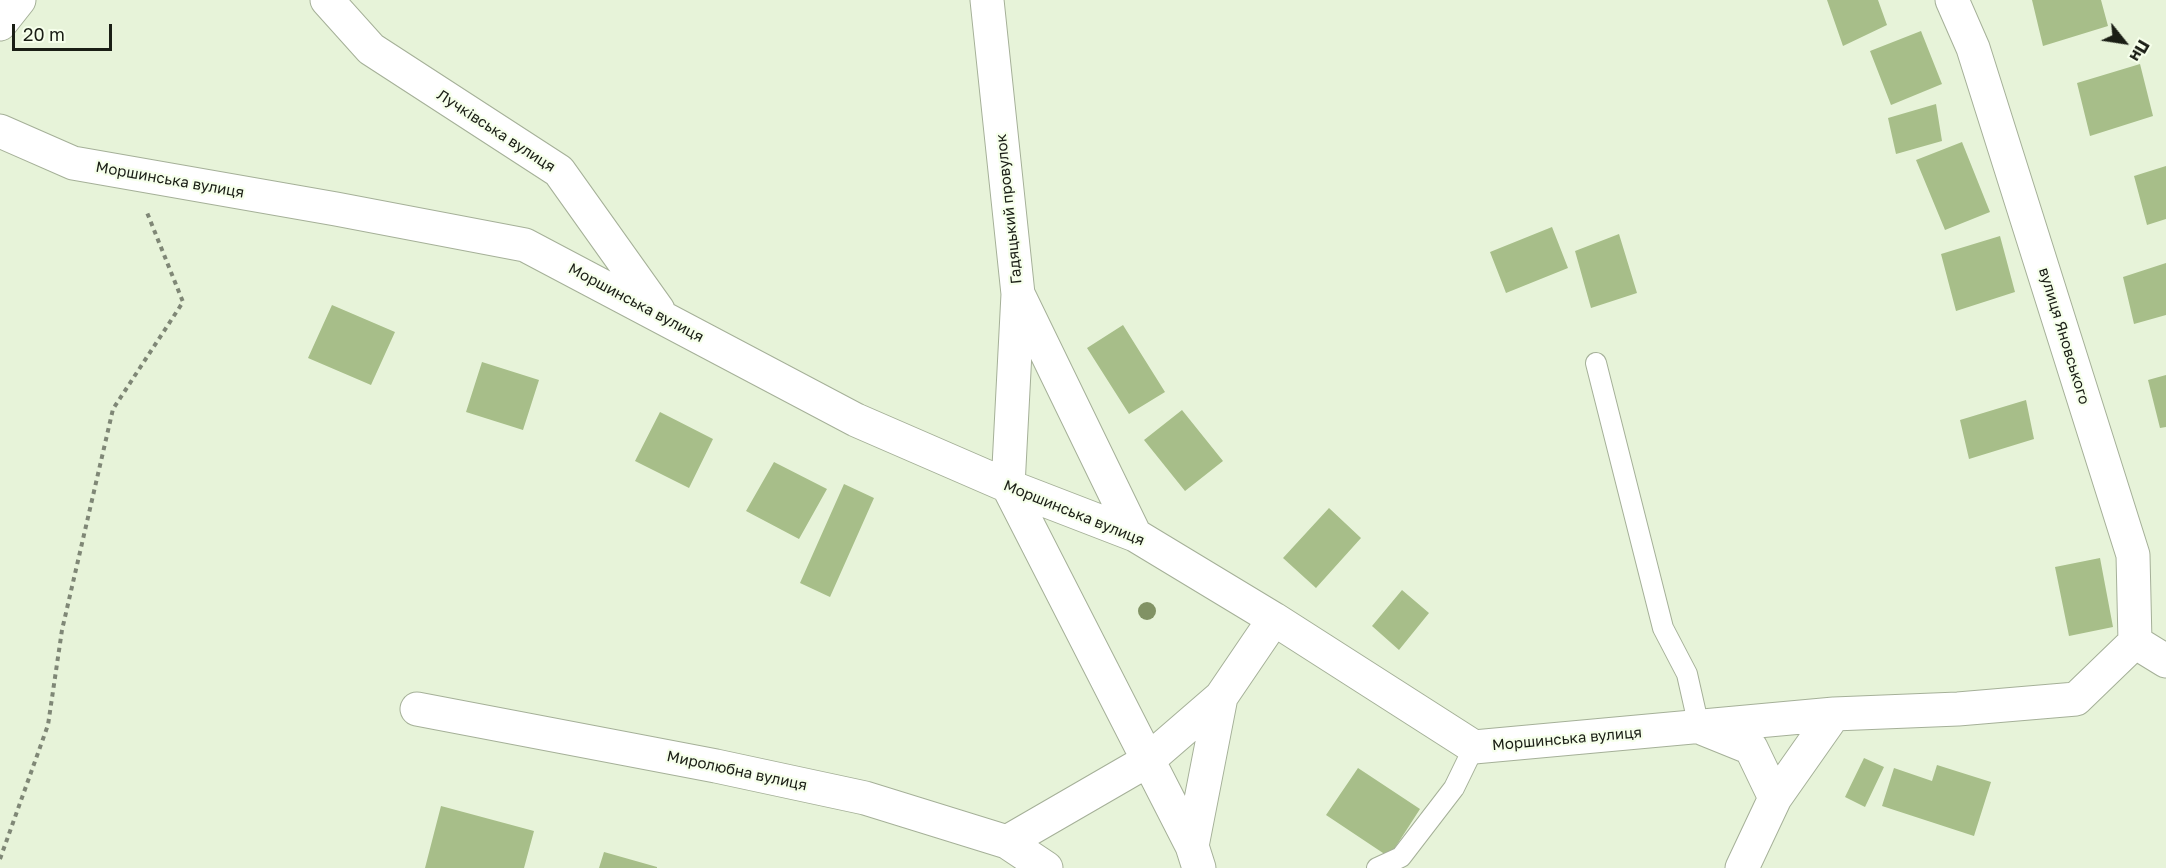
<!DOCTYPE html>
<html>
<head>
<meta charset="utf-8">
<style>
	body { margin:0 }
	#map { position:relative; width:2166px; height:868px; overflow:hidden; background:#e7f3d9; font-family:"Golos Text",sans-serif }
	canvas { display:block }
	.north { position:absolute; left:2094px; top:12px; width:60px; height:60px; -webkit-text-stroke:4px #f6ffeb; paint-order:stroke; rotate:120deg; font-size:16px; font-weight:700; line-height:24px; text-align:center; color:#1a1e15 }
	.north::after { content:''; display:block; margin:auto; width:21px; height:27px; background:#1a1e15; clip-path:polygon(50% 0,100% 100%,50% 72%,0 100%) }
	.scale { position:absolute; left:12px; top:24px; width:100px; height:27px; box-sizing:border-box; border:3px solid #1a1e15; border-top:0; padding-left:8px; font-size:18px; line-height:21px; white-space:nowrap; color:#1a1e15; -webkit-text-stroke:4px #f6ffeb; paint-order:stroke }
</style>
</head>
<body>
<div id="map">
<canvas width="2166" height="868"></canvas>
<div class="north">Пн</div>
<div class="scale">20 m</div>
</div>
<script>
const c = document.querySelector('canvas').getContext('2d');
c.lineJoin = 'round';
function fillPath(path, color) { c.fillStyle = color; c.fill(path, 'evenodd'); }
function strokePath(path, color, width, dash) { c.strokeStyle = color; c.lineWidth = width; c.lineCap = dash ? 'butt' : 'round'; c.setLineDash(dash || []); c.stroke(path); }
function write(font, color, halo, rows, align = 'center') {
  c.font = font + ' "Golos Text",sans-serif'; c.lineWidth = 4.5; c.setLineDash([]); c.textBaseline = 'middle'; c.strokeStyle = halo; c.fillStyle = color; for (const [text, x, y, turn = 0] of rows) {
    c.save(); c.translate(x, y); c.rotate((+turn || 0) * Math.PI / 180); c.textAlign = isNaN(turn) ? turn : align; if (halo) c.strokeText(text, 0, 0); c.fillText(text, 0, 0); c.restore();
  }
}
const building = new Path2D(`
	M 1827,0 L 1878,0 L 1887,25 L 1843,46 Z
	M 2032,0 L 2101,0 L 2108,26 L 2043,46 Z
	M 1921,31 L 1942,84 L 1891,105 L 1870,51 Z
	M 2140,64 L 2153,116 L 2090,136 L 2077,83 Z
	M 1936,104 L 1942,141 L 1896,154 L 1888,118 Z
	M 1962,142 L 1990,212 L 1945,230 L 1916,160 Z
	M 2166,166 L 2166,219 L 2147,225 L 2134,176 Z
	M 1552,227 L 1568,268 L 1506,293 L 1490,252 Z
	M 1619,234 L 1637,293 L 1591,308 L 1575,251 Z
	M 2000,236 L 2015,292 L 1956,311 L 1941,254 Z
	M 2166,263 L 2166,315 L 2134,324 L 2123,277 Z
	M 332,305 L 395,332 L 371,385 L 308,358 Z
	M 1123,325 L 1165,392 L 1129,414 L 1087,348 Z
	M 482,362 L 539,380 L 523,430 L 466,412 Z
	M 2166,375 L 2166,427 L 2160,428 L 2148,380 Z
	M 2026,400 L 2034,439 L 1969,459 L 1960,420 Z
	M 1182,410 L 1223,461 L 1185,491 L 1144,440 Z
	M 660,412 L 713,439 L 689,488 L 635,461 Z
	M 774,462 L 827,489 L 799,539 L 746,511 Z
	M 844,484 L 874,498 L 830,597 L 800,583 Z
	M 1329,508 L 1361,538 L 1316,588 L 1283,558 Z
	M 2100,558 L 2113,627 L 2069,636 L 2055,567 Z
	M 1402,590 L 1429,613 L 1399,650 L 1372,626 Z
	M 1864,758 L 1884,767 L 1865,807 L 1845,797 Z
	M 1937,765 L 1991,782 L 1974,836 L 1882,806 L 1894,768 L 1932,781 Z
	M 1358,768 L 1420,809 L 1389,857 L 1326,815 Z
	M 441,806 L 534,831 L 524,868 L 425,868 Z
	M 604,852 L 657,867 L 657,868 L 599,868 Z`);
const path = new Path2D(`
	M 0,859 L 48,725 L 62,630 L 113,409 L 183,302 L 146,210`);
const service = new Path2D(`
	M 1596,363 L 1663,628 L 1687,674 L 1699,727
	M 1377,868 L 1401,857 L 1454,788 L 1474,747`);
const minor = new Path2D(`
	M 327,0 L 371,49 L 559,171 L 658,310
	M 987,0 L 1018,294 L 1135,535
	M 1952,0 L 1973,48 L 2133,555 L 2135,642 L 2166,661
	M 0,24 L 19,0
	M 0,131 L 73,163 L 336,209 L 525,245 L 856,420 L 1008,486 L 1135,535 L 1274,619 L 1474,747 L 1834,714 L 1958,709 L 2076,699 L 2135,642
	M 1018,294 L 1008,486 L 1192,846
	M 417,709 L 716,766 L 865,798 L 1007,842 L 1046,868
	M 1704,729 L 1751,748 L 1775,798
	M 1007,842 L 1147,761 L 1221,697
	M 1199,868 L 1192,846 L 1221,697 L 1274,619
	M 1742,868 L 1775,798 L 1834,714`);
const trees = [
	[1147,611]
];
const streetNames = [
	["Лучківська вулиця",496,131,33],
	["Моршинська вулиця",170,180,10],
	["Гадяцький провулок",1009,209,-96],
	["Моршинська вулиця",636,303,28],
	["вулиця Яновського",2064,336,73],
	["Моршинська вулиця",1074,513,22],
	["Моршинська вулиця",1567,739,-5],
	["Миролюбна вулиця",737,771,12]
];
fillPath(building, '#a7be89');
strokePath(service, '#a5b098', 22);
strokePath(minor, '#a5b098', 35);
strokePath(path, '#7f8776', 4, [4.5, 4.5]);
strokePath(service, '#fff', 20);
strokePath(minor, '#fff', 33);
c.fillStyle = '#819264';
for (const [x, y] of trees) { c.beginPath(); c.arc(x, y, 9, 0, 2 * Math.PI); c.fill(); }
write('15px', '#1a1e15', '#f6ffeb', streetNames);
</script>
</body>
</html>
